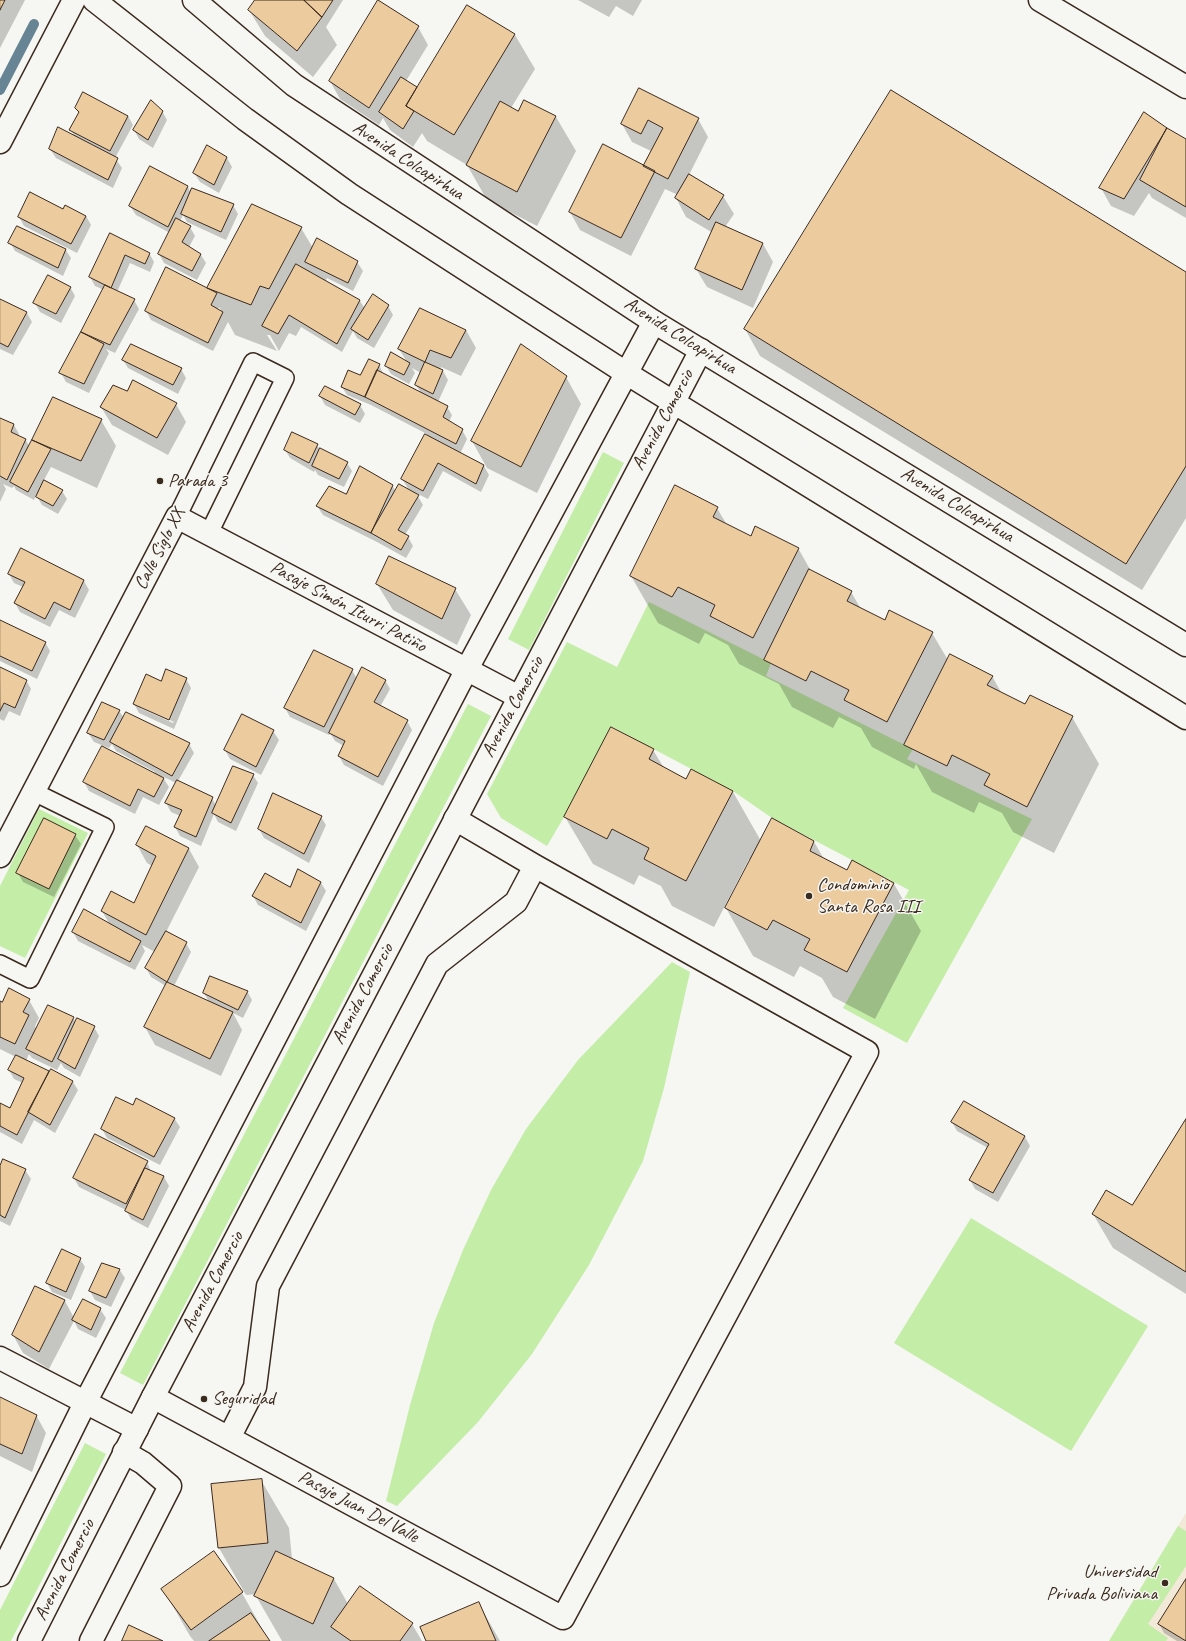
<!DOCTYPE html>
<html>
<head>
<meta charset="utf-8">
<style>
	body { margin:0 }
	canvas { display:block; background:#f6f6f2 }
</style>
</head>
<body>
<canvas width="1186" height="1641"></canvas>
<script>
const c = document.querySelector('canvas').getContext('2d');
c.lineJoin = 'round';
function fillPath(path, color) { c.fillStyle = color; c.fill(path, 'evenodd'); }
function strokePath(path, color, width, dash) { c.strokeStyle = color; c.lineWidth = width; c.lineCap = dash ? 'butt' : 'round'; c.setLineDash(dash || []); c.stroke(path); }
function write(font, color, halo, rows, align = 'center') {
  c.font = font + ' Caveat,sans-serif'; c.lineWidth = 3; c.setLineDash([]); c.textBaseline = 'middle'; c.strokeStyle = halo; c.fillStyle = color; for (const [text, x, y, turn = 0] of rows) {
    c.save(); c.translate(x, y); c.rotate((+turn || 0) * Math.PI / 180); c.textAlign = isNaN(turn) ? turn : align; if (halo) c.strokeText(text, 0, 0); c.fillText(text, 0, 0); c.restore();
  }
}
const built = new Path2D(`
	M 1186,1513 L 1186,1641 L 1109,1641 L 1178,1526 Z`);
const green = new Path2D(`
	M 603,452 L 624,463 L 529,650 L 508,639 Z
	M 649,602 L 771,663 L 766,676 L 913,749 L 907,759 L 1032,819 L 907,1043 L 843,1008 L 909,890 L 772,818 L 733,791 L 612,727 L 564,817 L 547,846 L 501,818 L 487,794 L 567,642 L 617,667 Z
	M 468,704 L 491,716 L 143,1385 L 120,1373 Z
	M 39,809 L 88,833 L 25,958 L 0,946 L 0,886 Z
	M 672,962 L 690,972 L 664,1088 L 643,1161 L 589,1265 L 532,1354 L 478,1422 L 397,1506 L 386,1501 L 410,1405 L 434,1323 L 463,1250 L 491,1190 L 526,1129 L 578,1060 Z
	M 971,1218 L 1148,1326 L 1071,1451 L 894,1343 Z
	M 85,1443 L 106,1454 L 11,1641 L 0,1641 L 0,1610 Z
	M 1178,1526 L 1186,1531 L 1186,1566 L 1148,1624 L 1168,1638 L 1166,1641 L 1109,1641 Z`);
const shadow = new Path2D(`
	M 0,0 L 25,0 L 0,48 Z
	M 256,0 L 343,0 L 326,27 L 337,45 L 313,77 L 265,36 L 249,10 Z
	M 578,0 L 642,0 L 633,16 L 616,6 L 609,17 Z
	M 467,7 L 515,35 L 535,69 L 511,108 L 519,112 L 525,101 L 556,117 L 576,151 L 537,226 L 487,200 L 467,165 L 427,141 L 422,133 L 413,147 L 390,130 L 383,118 L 379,125 L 340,99 L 330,81 L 418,27 L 428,45 L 406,81 L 417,90 Z
	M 640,89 L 698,119 L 708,137 L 689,175 L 723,196 L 734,214 L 725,227 L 763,244 L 773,262 L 753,308 L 707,287 L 696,269 L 713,233 L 686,217 L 676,198 L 678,195 L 665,189 L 631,256 L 580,230 L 570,212 L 643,167 L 651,151 L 632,142 L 622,124 Z
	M 76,108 L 128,116 L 133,125 L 115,158 L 122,168 L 113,188 L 56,158 L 50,149 L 75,137 L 71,130 L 79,114 Z
	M 162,111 L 167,120 L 153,148 L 139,139 L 134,130 Z
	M 1166,129 L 1186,140 L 1186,218 L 1152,198 L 1149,193 L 1134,216 L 1111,206 L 1101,188 Z
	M 208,146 L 227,158 L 232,167 L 219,193 L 200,182 L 194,173 Z
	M 150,167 L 188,187 L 191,193 L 233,205 L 238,214 L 226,240 L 187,222 L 183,215 L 180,221 L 190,227 L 195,236 L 189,247 L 201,255 L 206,263 L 197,280 L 164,263 L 159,254 L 170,233 L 136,215 L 130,206 Z
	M 63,211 L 86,216 L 91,225 L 77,253 L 24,226 L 19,217 Z
	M 301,228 L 313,248 L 357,262 L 363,271 L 353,291 L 327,278 L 325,282 L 360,301 L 365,309 L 388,306 L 393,315 L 374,348 L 357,338 L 353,331 L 342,352 L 301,327 L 296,336 L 289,333 L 279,351 L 270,335 L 267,335 L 277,351 L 235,335 L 228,322 L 213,351 L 151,320 L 146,311 L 210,291 L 208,288 ZM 219,307 L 222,312 L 218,310 Z
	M 110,234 L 149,253 L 154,262 L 150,272 L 130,263 L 117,292 L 134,300 L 139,309 L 115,353 L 106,349 L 109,353 L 89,393 L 66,382 L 61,373 L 104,290 L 95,286 L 90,277 Z
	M 10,242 L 65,249 L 71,258 L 63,276 L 15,251 Z
	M 1186,273 L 1186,518 L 1142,590 L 760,356 L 745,329 Z
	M 70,287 L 75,296 L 61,323 L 40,312 L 35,303 Z
	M 0,300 L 27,313 L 32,322 L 13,355 L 0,349 Z
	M 466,330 L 476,348 L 461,376 L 441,367 L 440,370 L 443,371 L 448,380 L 438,402 L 447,407 L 452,415 L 449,422 L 462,430 L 467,439 L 460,454 L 484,466 L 489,475 L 481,492 L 443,471 L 428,499 L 416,493 L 423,505 L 405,535 L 408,537 L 413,546 L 406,558 L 377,542 L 323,515 L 317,506 L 346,495 L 392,485 L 396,492 L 409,490 L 402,479 L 427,434 L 371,405 L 347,395 L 342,387 L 379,365 L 384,375 L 421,393 L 416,385 L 421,373 L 412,368 L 415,373 L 409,384 L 391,374 L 386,366 L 407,362 L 399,349 Z
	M 123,360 L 181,369 L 186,378 L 178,394 L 128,368 Z
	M 566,377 L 581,404 L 537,493 L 487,468 L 472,441 Z
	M 128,392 L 176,404 L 186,422 L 168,455 L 112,425 L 101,407 Z
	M 320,396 L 360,405 L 365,414 L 360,423 L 325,405 Z
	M 0,419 L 14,425 L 19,434 L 18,436 L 25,439 L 30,447 L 33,440 L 101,420 L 116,446 L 97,488 L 51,467 L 44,480 L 62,491 L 67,499 L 58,514 L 42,505 L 36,495 L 34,500 L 16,490 L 14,486 L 12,488 L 3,484 L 6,489 L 0,502 Z
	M 317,445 L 320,450 L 347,463 L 352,471 L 344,487 L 318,475 L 315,470 L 314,472 L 290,458 L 285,450 Z
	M 717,508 L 727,525 L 751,537 L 798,548 L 811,571 L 851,592 L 861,609 L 885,621 L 932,633 L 948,660 L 992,676 L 1002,694 L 1026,706 L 1072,717 L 1099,764 L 1054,853 L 1013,832 L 1002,813 L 979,802 L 974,813 L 932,792 L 916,764 L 914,769 L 872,747 L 861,728 L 839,717 L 833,728 L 792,707 L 779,684 L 739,664 L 728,645 L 705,633 L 699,644 L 658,623 L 631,576 Z
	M 22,549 L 84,581 L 89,590 L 75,618 L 59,610 L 50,627 L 20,612 L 15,603 L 23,587 L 14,583 L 9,574 Z
	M 377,584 L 455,589 L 471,615 L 457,645 L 393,610 Z
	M 0,621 L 45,642 L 50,651 L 37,679 L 0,661 Z
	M 0,668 L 26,680 L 31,689 L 20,716 L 9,711 L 4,721 L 0,719 Z
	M 352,670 L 357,679 L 385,680 L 390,689 L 380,707 L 407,721 L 412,730 L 383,786 L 344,765 L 339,756 L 344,746 L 335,741 L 330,733 L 329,735 L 290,717 L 285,708 Z
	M 186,679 L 191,688 L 174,729 L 139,713 L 134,704 L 162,682 ZM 140,706 L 174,722 L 173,723 L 140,708 Z
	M 119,711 L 124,718 L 189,744 L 194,753 L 178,781 L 212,798 L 216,806 L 253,775 L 258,783 L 236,831 L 218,822 L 214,814 L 201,846 L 180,836 L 175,827 L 180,816 L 171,812 L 166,803 L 176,783 L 162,776 L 169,787 L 159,805 L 143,797 L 135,814 L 89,791 L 84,782 L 154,774 L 155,772 L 116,751 L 112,744 L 109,748 L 94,742 L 88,733 Z
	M 273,731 L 279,740 L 261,775 L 230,759 L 225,750 Z
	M 653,750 L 664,768 L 686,780 L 691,770 L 733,792 L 761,841 L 814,842 L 824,859 L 847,871 L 894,884 L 921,931 L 875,1019 L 833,997 L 822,978 L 800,966 L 794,977 L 753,956 L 726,908 L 751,860 L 749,859 L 714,927 L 672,906 L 661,886 L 639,875 L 634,885 L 593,864 L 565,817 Z
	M 321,817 L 326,825 L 309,863 L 264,838 L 259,829 Z
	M 146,828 L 189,849 L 199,867 L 166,932 L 186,943 L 191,952 L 174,986 L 209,1002 L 204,993 L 247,991 L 252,1000 L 243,1018 L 233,1013 L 242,1030 L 221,1076 L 155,1045 L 145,1027 L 166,986 L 151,977 L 146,968 L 155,952 L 142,945 L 145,951 L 135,970 L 78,941 L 73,932 L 110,925 L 102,911 L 134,904 L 152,866 L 147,863 L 137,845 Z
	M 75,835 L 81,844 L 54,897 L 23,882 L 18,873 Z
	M 321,883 L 326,891 L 306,931 L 258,905 L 253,896 Z
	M 29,1000 L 39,1018 L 35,1026 L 36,1029 L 73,1018 L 76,1023 L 94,1027 L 99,1036 L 80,1077 L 64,1068 L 61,1063 L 57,1070 L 32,1058 L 29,1054 L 26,1061 L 48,1072 L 49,1074 L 52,1070 L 73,1082 L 78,1090 L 55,1133 L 34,1120 L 22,1144 L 0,1132 L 0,1104 L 10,1109 L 23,1083 L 14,1079 L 9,1070 L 16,1057 L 0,1049 L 0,1002 L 3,1003 Z
	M 964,1102 L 1025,1137 L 1030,1146 L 998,1202 L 975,1189 L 970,1180 L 988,1148 L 957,1131 L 952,1122 Z
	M 134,1106 L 174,1118 L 180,1127 L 160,1165 L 107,1138 L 102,1129 Z
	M 1186,1120 L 1186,1294 L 1113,1248 L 1093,1214 L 1132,1206 Z
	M 147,1162 L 151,1172 L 164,1177 L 169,1186 L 148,1228 L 131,1219 L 126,1210 L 79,1187 L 74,1178 Z
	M 0,1168 L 25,1170 L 31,1179 L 10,1226 L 0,1221 Z
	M 80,1259 L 85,1267 L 71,1300 L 52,1292 L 47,1283 Z
	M 119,1269 L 125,1278 L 111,1307 L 95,1300 L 90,1291 Z
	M 65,1301 L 74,1318 L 100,1309 L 106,1318 L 96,1338 L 78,1329 L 74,1321 L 49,1369 L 23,1353 L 13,1335 Z
	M 0,1398 L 36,1415 L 46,1433 L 32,1472 L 0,1456 Z
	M 261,1480 L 289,1528 L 292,1559 L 334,1579 L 348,1604 L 412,1624 L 422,1641 L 282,1641 L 256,1596 L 257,1594 L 246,1595 L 219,1548 Z
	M 214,1552 L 242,1593 L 269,1641 L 194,1641 L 190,1636 L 163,1589 Z
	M 1186,1581 L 1186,1641 L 1177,1641 L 1164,1633 L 1159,1624 Z
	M 479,1604 L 500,1641 L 427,1641 Z`);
const stream = new Path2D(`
	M 0,90 L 34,24`);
const building = new Path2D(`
	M 0,0 L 5,0 L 0,10 Z
	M 255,0 L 304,0 L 322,17 L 297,51 L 248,10 Z
	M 304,0 L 333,0 L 322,17 Z
	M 378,0 L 419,26 L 369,108 L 329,81 Z
	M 467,5 L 515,34 L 454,135 L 406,106 Z
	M 401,77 L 417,87 L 406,106 L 414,111 L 403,129 L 379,112 Z
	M 639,88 L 699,118 L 668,179 L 643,166 L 663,128 L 648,120 L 641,134 L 621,124 Z
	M 891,90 L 1186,272 L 1186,466 L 1126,564 L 744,329 Z
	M 83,92 L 128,116 L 110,151 L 69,130 L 79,112 L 75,108 Z
	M 151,100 L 163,111 L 148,140 L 133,130 Z
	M 524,100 L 556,116 L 517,192 L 466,165 L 500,101 L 518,111 Z
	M 1144,112 L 1167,128 L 1124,199 L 1099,188 Z
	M 58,127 L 118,158 L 108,180 L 49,149 Z
	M 1167,128 L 1186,139 L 1186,207 L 1140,180 Z
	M 603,144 L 655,171 L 621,238 L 569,212 Z
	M 207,145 L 227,157 L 214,185 L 193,173 Z
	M 150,166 L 188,186 L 168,227 L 129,206 Z
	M 689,174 L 724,195 L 709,220 L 675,198 Z
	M 192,188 L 234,204 L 221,232 L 181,214 Z
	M 30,192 L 63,209 L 65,205 L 86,216 L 71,244 L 18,217 Z
	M 252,204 L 302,227 L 269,289 L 260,286 L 251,305 L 207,288 Z
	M 176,218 L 191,226 L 182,242 L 201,254 L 192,271 L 158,254 Z
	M 716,222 L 763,243 L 742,290 L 695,269 Z
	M 17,226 L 66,249 L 58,268 L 8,243 Z
	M 110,233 L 150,253 L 145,264 L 125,255 L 111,288 L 89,277 Z
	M 317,238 L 358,261 L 348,283 L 305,262 Z
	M 296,264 L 360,300 L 337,344 L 289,315 L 278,334 L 262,326 Z
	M 166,267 L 217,293 L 211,305 L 223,312 L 208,343 L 145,311 Z
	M 48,275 L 71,287 L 56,314 L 33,303 Z
	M 105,285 L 135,299 L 110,345 L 81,332 Z
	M 373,294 L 389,305 L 368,340 L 351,329 Z
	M 0,299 L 27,312 L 8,347 L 0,343 Z
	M 420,308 L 466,330 L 451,358 L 430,350 L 425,362 L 398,349 Z
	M 81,332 L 104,344 L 84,384 L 59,373 Z
	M 131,344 L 182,368 L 173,385 L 122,360 Z
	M 521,344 L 567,376 L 521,467 L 471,441 Z
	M 391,352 L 410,363 L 404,375 L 385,366 Z
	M 369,359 L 380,364 L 365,397 L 341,387 L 348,370 L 360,375 Z
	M 425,362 L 443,370 L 433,394 L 415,385 Z
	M 377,370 L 448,406 L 443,417 L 463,429 L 456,444 L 365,397 Z
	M 133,380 L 177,403 L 157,438 L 100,407 L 113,385 L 127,391 Z
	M 325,386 L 361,404 L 355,415 L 319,396 Z
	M 53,397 L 102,419 L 81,461 L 32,440 Z
	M 0,418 L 14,424 L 11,432 L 26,439 L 7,480 L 0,476 Z
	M 292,432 L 318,444 L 309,463 L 284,450 Z
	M 425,434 L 484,465 L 476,484 L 438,463 L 423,491 L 401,479 Z
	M 32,440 L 51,449 L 28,492 L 10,482 Z
	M 320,448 L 348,462 L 339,479 L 312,466 Z
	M 360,466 L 393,485 L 371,533 L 316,506 L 329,486 L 346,494 Z
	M 44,480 L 63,490 L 53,506 L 36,497 Z
	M 399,484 L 419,495 L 398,530 L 409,536 L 401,550 L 371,533 Z
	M 675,485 L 718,507 L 713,517 L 751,536 L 755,526 L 799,548 L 753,638 L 710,616 L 715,605 L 678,587 L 672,597 L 630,576 Z
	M 21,548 L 84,580 L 70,610 L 54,602 L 45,619 L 14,603 L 25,582 L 8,574 Z
	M 389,556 L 456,588 L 442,619 L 376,584 Z
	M 809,569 L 852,591 L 847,601 L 885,620 L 889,610 L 933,632 L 887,722 L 844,700 L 849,690 L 811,671 L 806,681 L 764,660 Z
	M 0,620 L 46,642 L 32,671 L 0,656 Z
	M 314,650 L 353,669 L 324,727 L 284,708 Z
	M 950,654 L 993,676 L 987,685 L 1025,704 L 1030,695 L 1073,716 L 1027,807 L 984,785 L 990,774 L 952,755 L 947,766 L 904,745 Z
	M 0,667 L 27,680 L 15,708 L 4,703 L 0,711 Z
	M 362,667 L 386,680 L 374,702 L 408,720 L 378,777 L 338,756 L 345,741 L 329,733 Z
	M 166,669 L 187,678 L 169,720 L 133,704 L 146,674 L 161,681 Z
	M 102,702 L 120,710 L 104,740 L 87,733 Z
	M 126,712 L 190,743 L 172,776 L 110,742 Z
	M 242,714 L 274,730 L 256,767 L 224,750 Z
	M 611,727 L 654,749 L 649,759 L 686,779 L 691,769 L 733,791 L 686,881 L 644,859 L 649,848 L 612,829 L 607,839 L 564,817 Z
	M 102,746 L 164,778 L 154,797 L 138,789 L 130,806 L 83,782 Z
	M 233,766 L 254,774 L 231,823 L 212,813 Z
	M 177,780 L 213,797 L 196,837 L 174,827 L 182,810 L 165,803 Z
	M 273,793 L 322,816 L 304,854 L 258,829 Z
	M 44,818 L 76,834 L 49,889 L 16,873 Z
	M 772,818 L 814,841 L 810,851 L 847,870 L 852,860 L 894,883 L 847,972 L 804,950 L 810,939 L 773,920 L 767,930 L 725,908 Z
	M 146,826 L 189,848 L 146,935 L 101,911 L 111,891 L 134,903 L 156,856 L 136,845 Z
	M 298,869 L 321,882 L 301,923 L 252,896 L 265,873 L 290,887 Z
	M 84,909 L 141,941 L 130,962 L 72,932 Z
	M 166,931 L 187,942 L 167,982 L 145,968 Z
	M 210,976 L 248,991 L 238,1010 L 203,993 Z
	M 167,982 L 233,1012 L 210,1059 L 144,1027 Z
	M 9,988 L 30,999 L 23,1012 L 29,1015 L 15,1044 L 0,1037 L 0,1001 L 2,1002 Z
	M 48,1005 L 74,1017 L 52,1062 L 26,1049 Z
	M 77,1018 L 95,1026 L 75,1069 L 58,1059 Z
	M 16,1055 L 49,1071 L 17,1135 L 0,1126 L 0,1103 L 10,1108 L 24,1078 L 8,1070 Z
	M 51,1069 L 73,1081 L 50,1125 L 28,1112 Z
	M 116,1097 L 133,1105 L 136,1098 L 175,1118 L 154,1157 L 101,1129 Z
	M 964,1101 L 1025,1136 L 993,1193 L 969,1180 L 989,1144 L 951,1122 Z
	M 1186,1119 L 1186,1272 L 1092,1214 L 1106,1190 L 1132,1205 Z
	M 95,1134 L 148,1161 L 126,1204 L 73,1178 Z
	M 3,1159 L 26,1169 L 5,1218 L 0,1215 L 0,1166 Z
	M 145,1168 L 164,1176 L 143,1220 L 125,1211 Z
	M 62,1249 L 81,1258 L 66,1292 L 46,1283 Z
	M 102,1263 L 120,1269 L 106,1298 L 89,1291 Z
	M 35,1286 L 65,1300 L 39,1352 L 12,1335 Z
	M 83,1299 L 101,1308 L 91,1330 L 72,1320 Z
	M 0,1397 L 37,1415 L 22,1454 L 0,1444 Z
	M 262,1479 L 268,1543 L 218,1548 L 211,1484 Z
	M 214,1551 L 243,1592 L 191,1630 L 161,1589 Z
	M 276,1551 L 334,1578 L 313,1624 L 254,1596 Z
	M 1186,1579 L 1186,1641 L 1158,1624 Z
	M 360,1586 L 413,1623 L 400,1641 L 351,1641 L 331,1627 Z
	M 479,1602 L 496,1641 L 426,1641 L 420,1627 Z
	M 251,1613 L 270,1641 L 209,1641 Z
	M 129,1625 L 163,1641 L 122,1641 Z`);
const service = new Path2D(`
	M 177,517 L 253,362 L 285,378 L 209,533
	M 0,964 L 30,979 L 105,827 L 34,792`);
const minor = new Path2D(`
	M 1040,0 L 1186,87
	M 0,142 L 74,0
	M 0,856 L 177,517 L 519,697
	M 0,1358 L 137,1429
	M 153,1397 L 563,1618 L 867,1052 L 535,866 L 455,819
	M 229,1438 L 255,1387 L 268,1286 L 437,964 L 516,902 L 535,866
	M 91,1641 L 170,1486 L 143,1463 L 124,1452`);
const tertiary = new Path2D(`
	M 0,1575 L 86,1401 L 467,669 L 654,322
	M 29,1641 L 153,1397 L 701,350`);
const primary = new Path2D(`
	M 94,0 L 245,119 L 349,194 L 626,373 L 1186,718
	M 194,0 L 294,85 L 654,322 L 1186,645`);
const markers = [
	[160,481,4,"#3b2a1e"],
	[809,896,4,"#3b2a1e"],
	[204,1399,4,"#3b2a1e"],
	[1165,1583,4,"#3b2a1e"]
];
const streetNames = [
	["Avenida Colcapirhua",408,161,33],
	["Avenida Colcapirhua",680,336,32],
	["Avenida Comercio",663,420,-62],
	["Avenida Colcapirhua",957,505,31],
	["Calle Siglo XX",160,549,-63],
	["Pasaje Simón Iturri Patiño",348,607,28],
	["Avenida Comercio",513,707,-62],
	["Avenida Comercio",363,994,-62],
	["Avenida Comercio",213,1282,-62],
	["Pasaje Juan Del Valle",358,1507,28],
	["Avenida Comercio",65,1570,-63]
];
const poiNames = [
	["Parada 3",168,481],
	["Condominio",817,885],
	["Santa Rosa III",817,907],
	["Seguridad",212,1399],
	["Universidad",1157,1572,"right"],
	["Privada Boliviana",1157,1594,"right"]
];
fillPath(built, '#f3e9d9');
fillPath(green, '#c4eda8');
fillPath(shadow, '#0003');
strokePath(stream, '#678495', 10);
fillPath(building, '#eccc9e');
strokePath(building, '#3b2a1e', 1);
strokePath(service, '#3b2a1e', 20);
strokePath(minor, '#3b2a1e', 25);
strokePath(tertiary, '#3b2a1e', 25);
strokePath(primary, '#3b2a1e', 25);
strokePath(service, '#f6f6f2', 17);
strokePath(minor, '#f6f6f2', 22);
strokePath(tertiary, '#f6f6f2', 22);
strokePath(primary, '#f6f6f2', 22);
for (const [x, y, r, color] of markers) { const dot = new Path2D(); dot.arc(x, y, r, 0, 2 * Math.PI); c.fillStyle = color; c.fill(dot); strokePath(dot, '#f6f6f2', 1.5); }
write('19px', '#3b2a1e', '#f6f6f2', streetNames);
write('19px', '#3b2a1e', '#f6f6f2', poiNames, 'left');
</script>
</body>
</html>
